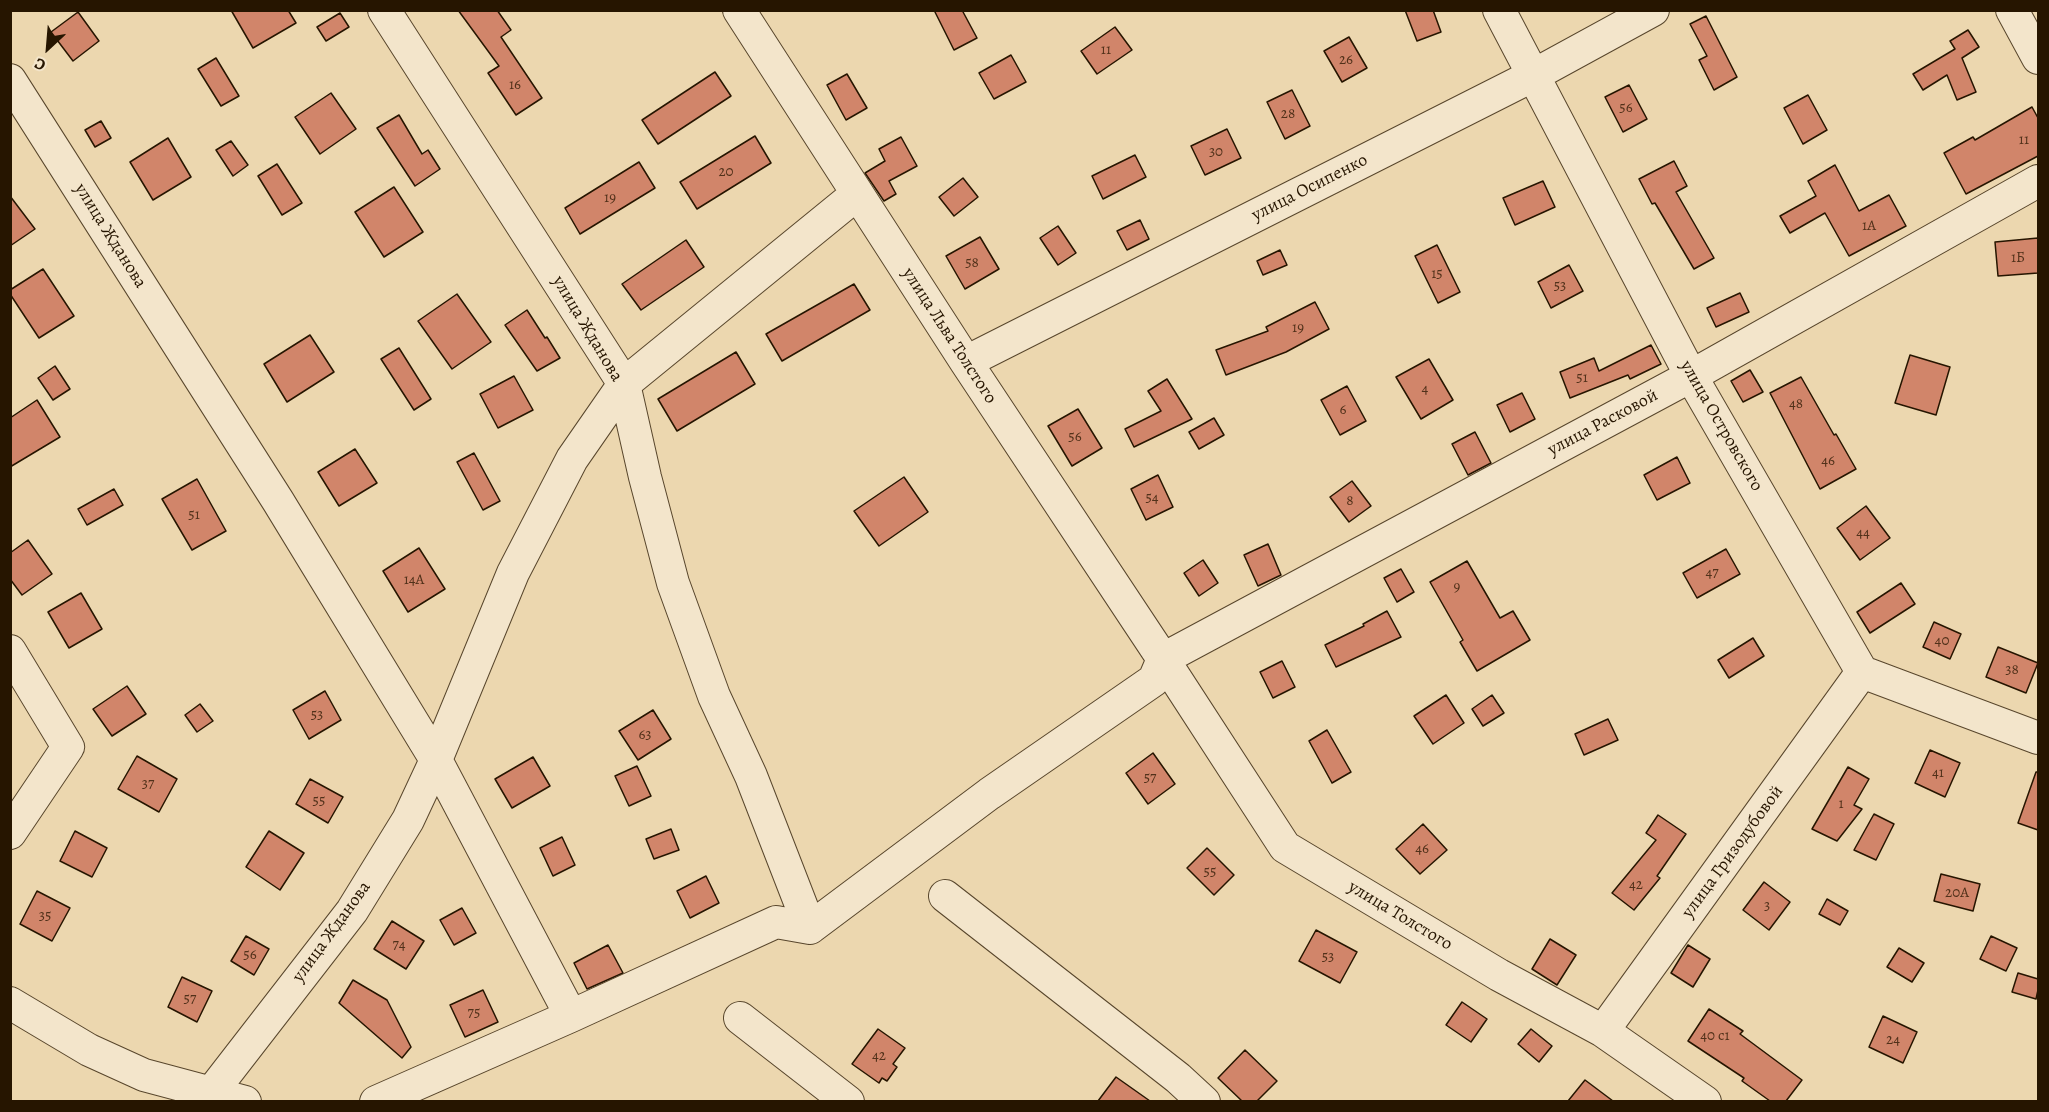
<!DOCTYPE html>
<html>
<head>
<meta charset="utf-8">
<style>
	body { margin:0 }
	#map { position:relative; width:2049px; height:1112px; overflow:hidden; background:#ecd7af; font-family:Alegreya,serif }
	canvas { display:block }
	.frame { position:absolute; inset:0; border:12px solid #261500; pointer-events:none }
	.north { position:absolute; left:18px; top:18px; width:60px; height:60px; -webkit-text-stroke:4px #f3e5cb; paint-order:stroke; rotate:206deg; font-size:16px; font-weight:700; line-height:24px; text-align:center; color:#261500 }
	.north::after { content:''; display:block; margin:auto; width:21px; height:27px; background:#261500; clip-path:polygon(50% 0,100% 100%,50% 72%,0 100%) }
</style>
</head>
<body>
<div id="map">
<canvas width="2049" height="1112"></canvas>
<div class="frame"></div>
<div class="north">С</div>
</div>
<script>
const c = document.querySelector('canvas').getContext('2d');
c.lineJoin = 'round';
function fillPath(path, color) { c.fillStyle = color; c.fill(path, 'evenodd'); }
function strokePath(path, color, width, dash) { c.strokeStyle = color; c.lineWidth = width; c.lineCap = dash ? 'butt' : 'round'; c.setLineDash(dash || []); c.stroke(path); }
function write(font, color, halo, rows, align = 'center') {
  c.font = font + ' Alegreya,serif'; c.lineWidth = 4.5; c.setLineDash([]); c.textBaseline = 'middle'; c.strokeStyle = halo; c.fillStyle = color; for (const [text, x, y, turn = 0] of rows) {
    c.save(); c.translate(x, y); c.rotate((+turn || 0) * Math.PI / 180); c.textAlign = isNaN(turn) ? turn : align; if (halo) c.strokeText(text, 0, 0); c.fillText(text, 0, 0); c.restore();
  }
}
const building = new Path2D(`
	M 231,10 L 288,10 L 296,23 L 253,48 Z
	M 458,10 L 497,10 L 511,30 L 501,37 L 542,98 L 516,115 L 488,73 L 499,66 Z
	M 934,10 L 962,10 L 977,38 L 954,50 Z
	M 1405,10 L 1433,10 L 1441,32 L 1417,41 Z
	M 78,12 L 99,41 L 73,61 L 51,32 Z
	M 340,13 L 349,27 L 326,41 L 317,27 Z
	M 1706,16 L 1737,77 L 1714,90 L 1699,60 L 1707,56 L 1690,24 Z
	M 1115,27 L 1132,50 L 1097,74 L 1081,51 Z
	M 1968,30 L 1979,47 L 1962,58 L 1976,92 L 1957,100 L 1947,75 L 1923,90 L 1913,74 L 1955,49 L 1950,41 Z
	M 1349,37 L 1367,68 L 1342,82 L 1324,51 Z
	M 1011,55 L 1026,82 L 994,99 L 979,73 Z
	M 216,58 L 239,96 L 221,106 L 198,69 Z
	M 715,72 L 731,96 L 658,144 L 642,120 Z
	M 847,74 L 867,108 L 846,120 L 827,85 Z
	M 1629,85 L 1647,119 L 1623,132 L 1605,97 Z
	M 1292,90 L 1310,126 L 1285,139 L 1267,102 Z
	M 331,93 L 356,129 L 320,154 L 295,117 Z
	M 1808,95 L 1827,130 L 1803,144 L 1784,108 Z
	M 2032,107 L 2038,118 L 2038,156 L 1966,194 L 1944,153 L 1973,137 L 1975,140 Z
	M 399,115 L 422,154 L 428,150 L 440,169 L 415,186 L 377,128 Z
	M 101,121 L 111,138 L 95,147 L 85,130 Z
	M 1227,129 L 1241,158 L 1205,175 L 1191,146 Z
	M 755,136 L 771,163 L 697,209 L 680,182 Z
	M 901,137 L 917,166 L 889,181 L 896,194 L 884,201 L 865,173 L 885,161 L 879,149 Z
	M 168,138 L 191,177 L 153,200 L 130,162 Z
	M 231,141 L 248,165 L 233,176 L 216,150 Z
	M 1135,155 L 1146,177 L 1103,199 L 1092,176 Z
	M 1674,161 L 1687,186 L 1676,192 L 1714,258 L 1694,269 L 1655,203 L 1652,204 L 1639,179 Z
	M 639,162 L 655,188 L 580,234 L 565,208 Z
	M 277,164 L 302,203 L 282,215 L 258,176 Z
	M 1835,165 L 1859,211 L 1889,195 L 1906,226 L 1849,256 L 1825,213 L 1790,233 L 1780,216 L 1816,196 L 1808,181 Z
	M 963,178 L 978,197 L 954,216 L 939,197 Z
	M 1543,181 L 1555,207 L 1515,225 L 1503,198 Z
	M 394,187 L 423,232 L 384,257 L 355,212 Z
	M 10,196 L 35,229 L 10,246 Z
	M 1140,220 L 1149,239 L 1127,250 L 1117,231 Z
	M 1058,226 L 1076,253 L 1058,265 L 1040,238 Z
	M 980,237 L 999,269 L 965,289 L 946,256 Z
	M 2038,238 L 2038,273 L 1998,276 L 1995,242 Z
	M 686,240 L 704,267 L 641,310 L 622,284 Z
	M 1437,245 L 1460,292 L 1438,303 L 1415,256 Z
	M 1280,250 L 1287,265 L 1263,275 L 1257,261 Z
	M 1569,265 L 1583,291 L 1551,308 L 1538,282 Z
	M 43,269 L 74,316 L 39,338 L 10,294 L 10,290 Z
	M 854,284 L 870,310 L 782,361 L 766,334 Z
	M 1740,293 L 1749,312 L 1716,327 L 1707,308 Z
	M 457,294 L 491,342 L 452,369 L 418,321 Z
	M 1315,302 L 1329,329 L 1286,352 L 1226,375 L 1216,350 L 1268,331 L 1266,327 Z
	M 527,310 L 545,338 L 547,337 L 560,358 L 537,371 L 505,325 Z
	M 310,335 L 334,372 L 287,402 L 264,364 Z
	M 1651,345 L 1661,364 L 1630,379 L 1628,375 L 1570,398 L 1560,372 L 1594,358 L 1599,371 Z
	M 399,348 L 431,399 L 414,410 L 381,359 Z
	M 736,352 L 755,384 L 677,431 L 658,399 Z
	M 1910,355 L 1950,367 L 1936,415 L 1895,403 Z
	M 1429,359 L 1453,400 L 1421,419 L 1396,377 Z
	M 55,366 L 70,389 L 53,400 L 38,378 Z
	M 1750,370 L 1763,392 L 1743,402 L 1731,381 Z
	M 514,376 L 533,410 L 498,428 L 480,394 Z
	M 1801,377 L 1834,435 L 1836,434 L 1856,469 L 1820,489 L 1770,393 Z
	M 1167,379 L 1192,419 L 1134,447 L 1125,429 L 1161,411 L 1148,391 Z
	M 1347,386 L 1366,421 L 1340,435 L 1321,400 Z
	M 1522,393 L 1535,419 L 1510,432 L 1497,405 Z
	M 37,400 L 60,437 L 10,467 L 10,418 Z
	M 1078,409 L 1102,448 L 1072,466 L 1048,426 Z
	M 1214,418 L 1224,435 L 1199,449 L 1189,432 Z
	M 1475,432 L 1491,463 L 1468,475 L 1452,444 Z
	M 355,449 L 377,483 L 339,506 L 318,472 Z
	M 474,453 L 500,501 L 483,510 L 457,462 Z
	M 1677,457 L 1690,483 L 1657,500 L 1644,475 Z
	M 1158,475 L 1173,507 L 1146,520 L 1131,489 Z
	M 904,477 L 928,512 L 879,546 L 854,511 Z
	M 197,479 L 226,531 L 192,550 L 162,499 Z
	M 1352,481 L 1371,506 L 1349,522 L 1330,497 Z
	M 114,489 L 123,505 L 87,525 L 78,509 Z
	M 1866,506 L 1890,538 L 1860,560 L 1837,528 Z
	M 28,540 L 52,574 L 22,595 L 10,579 L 10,553 Z
	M 1268,544 L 1281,575 L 1258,586 L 1244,555 Z
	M 419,548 L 445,589 L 408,612 L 383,571 Z
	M 1726,549 L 1740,574 L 1697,598 L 1683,573 Z
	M 1203,560 L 1218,583 L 1199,596 L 1184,573 Z
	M 1467,561 L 1500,618 L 1513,611 L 1530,640 L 1477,671 L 1460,642 L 1463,640 L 1430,582 Z
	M 1401,569 L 1414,592 L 1397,602 L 1384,578 Z
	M 1901,583 L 1915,604 L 1870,633 L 1857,612 Z
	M 81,593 L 102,629 L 69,648 L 48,612 Z
	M 1387,611 L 1401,637 L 1336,667 L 1325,645 L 1364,626 L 1363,624 Z
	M 1934,622 L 1961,634 L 1950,659 L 1923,647 Z
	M 1753,638 L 1764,656 L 1729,678 L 1718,660 Z
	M 1998,647 L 2038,663 L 2026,693 L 1986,677 Z
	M 1282,661 L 1295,687 L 1273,698 L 1260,672 Z
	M 127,686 L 146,714 L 112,736 L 93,709 Z
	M 325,691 L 341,720 L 309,739 L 293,710 Z
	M 1446,695 L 1464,723 L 1433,744 L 1414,716 Z
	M 1492,695 L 1504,713 L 1483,726 L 1472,709 Z
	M 200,704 L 213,721 L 197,732 L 185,715 Z
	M 653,710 L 671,739 L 638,760 L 619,731 Z
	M 1608,719 L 1618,740 L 1584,755 L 1575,734 Z
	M 1327,730 L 1351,772 L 1332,783 L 1309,741 Z
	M 1930,750 L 1960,763 L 1945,797 L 1915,783 Z
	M 1153,753 L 1175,784 L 1148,804 L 1126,773 Z
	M 137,756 L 177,779 L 159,812 L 118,789 Z
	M 533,757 L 550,786 L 512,808 L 495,779 Z
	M 637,766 L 651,796 L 629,806 L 615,776 Z
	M 1848,767 L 1869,779 L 1854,805 L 1862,809 L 1837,841 L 1812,829 Z
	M 2036,772 L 2038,772 L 2038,830 L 2018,823 Z
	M 310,779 L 343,797 L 328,823 L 296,804 Z
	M 1874,814 L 1894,824 L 1876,860 L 1854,850 Z
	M 1658,815 L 1686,834 L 1657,876 L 1660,878 L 1634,910 L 1612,893 L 1656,840 L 1646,833 Z
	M 1423,824 L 1447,850 L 1420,874 L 1396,849 Z
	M 671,829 L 679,850 L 654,859 L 646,839 Z
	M 75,831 L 107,848 L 92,877 L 60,861 Z
	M 269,831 L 304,853 L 280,890 L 246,867 Z
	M 562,837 L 575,865 L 553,876 L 540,848 Z
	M 1207,848 L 1234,875 L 1214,895 L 1187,868 Z
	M 1941,874 L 1980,884 L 1973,911 L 1934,901 Z
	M 706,876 L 719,903 L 690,918 L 677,891 Z
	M 1764,882 L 1790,902 L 1769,930 L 1743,910 Z
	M 37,891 L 70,908 L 52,941 L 20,924 Z
	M 1827,899 L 1848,911 L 1840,925 L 1819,914 Z
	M 462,908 L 476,933 L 454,945 L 440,920 Z
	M 392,921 L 424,941 L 406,969 L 374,949 Z
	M 1316,930 L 1357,952 L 1340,983 L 1299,961 Z
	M 246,936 L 269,949 L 254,975 L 231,961 Z
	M 1991,936 L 2017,948 L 2006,971 L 1980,959 Z
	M 1550,939 L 1576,955 L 1557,985 L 1532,969 Z
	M 608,945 L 623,973 L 587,989 L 574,963 Z
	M 1688,945 L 1710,959 L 1693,987 L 1671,973 Z
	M 1899,948 L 1924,963 L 1912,982 L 1887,967 Z
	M 2018,973 L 2038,979 L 2038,990 L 2036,999 L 2012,992 Z
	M 182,977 L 212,991 L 197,1022 L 168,1007 Z
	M 353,980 L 387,1000 L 411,1047 L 402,1058 L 339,1003 Z
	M 483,990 L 498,1022 L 465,1037 L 450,1005 Z
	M 1462,1002 L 1487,1019 L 1471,1042 L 1446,1025 Z
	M 1709,1009 L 1743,1031 L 1740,1034 L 1802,1080 L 1786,1101 L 1770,1101 L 1742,1081 L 1744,1078 L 1688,1041 Z
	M 1883,1016 L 1917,1032 L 1903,1063 L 1869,1047 Z
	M 878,1029 L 905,1048 L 893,1064 L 897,1067 L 887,1081 L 882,1078 L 879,1083 L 852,1064 Z
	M 1531,1029 L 1552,1046 L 1539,1062 L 1518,1044 Z
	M 1245,1050 L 1277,1081 L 1257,1101 L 1242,1101 L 1218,1078 Z
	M 1116,1077 L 1150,1101 L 1098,1101 Z
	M 1585,1080 L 1613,1101 L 1568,1101 Z`);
const minor = new Path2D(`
	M 739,10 L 966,362 L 1163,659 L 1285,847 L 1499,975 L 1603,1031 L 1705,1102
	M 1499,10 L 1691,376 L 1862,672 L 2038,738
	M 2012,10 L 2038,58
	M 10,80 L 278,501 L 436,760 L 571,1016
	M 966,362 L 1534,75 L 1653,10
	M 10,651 L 68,747 L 10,833
	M 1163,659 L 1691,376 L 2038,181
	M 945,896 L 1178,1078 L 1204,1102
	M 810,928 L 751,776 L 714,696 L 673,583 L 645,477 L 624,384 L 857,194
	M 10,1003 L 89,1050 L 144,1075 L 245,1102
	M 740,1018 L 848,1102
	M 1603,1031 L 1862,672
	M 211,1093 L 352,911 L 408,820 L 436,760 L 513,573 L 572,459 L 624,384 L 384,10
	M 376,1102 L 571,1016 L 776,922 L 810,928 L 989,794 L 1154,680 L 1163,659`);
const numberNames = [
	["11",1106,50],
	["26",1346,60],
	["16",515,85],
	["56",1626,108],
	["28",1288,114],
	["11",2024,140],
	["30",1216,152],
	["20",726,172],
	["19",610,198],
	["1А",1869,226],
	["1Б",2018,258],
	["58",972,263],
	["15",1437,274],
	["53",1560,286],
	["19",1298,328],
	["51",1582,378],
	["4",1425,389],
	["48",1796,404],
	["6",1343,410],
	["56",1075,437],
	["46",1828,461],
	["54",1152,498],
	["8",1350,501],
	["51",194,515],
	["44",1863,533],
	["47",1712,573],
	["14А",414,580],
	["9",1457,587],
	["40",1942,641],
	["38",2012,670],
	["53",317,715],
	["63",645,735],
	["41",1938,773],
	["57",1150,778],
	["37",148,784],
	["55",319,801],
	["1",1841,804],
	["46",1422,849],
	["55",1210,872],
	["42",1636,885],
	["20А",1957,893],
	["3",1767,906],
	["35",45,916],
	["74",399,945],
	["56",250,955],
	["53",1328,957],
	["57",190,999],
	["75",474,1013],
	["40 с1",1715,1036],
	["24",1893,1040],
	["42",879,1056]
];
const streetNames = [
	["улица Осипенко",1310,188,-27],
	["улица Жданова",110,236,58],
	["улица Жданова",587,329,59],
	["улица Льва Толстого",949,336,57],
	["улица Расковой",1603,423,-28],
	["улица Островского",1721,426,60],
	["улица Гризодубовой",1733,852,-54],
	["улица Толстого",1400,916,31],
	["улица Жданова",332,932,-54]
];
fillPath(building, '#d1856a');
strokePath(building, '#261500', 1.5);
strokePath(minor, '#58462c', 34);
strokePath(minor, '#f3e5cb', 32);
write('15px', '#51311a', null, numberNames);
write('18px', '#261500', '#f3e5cb', streetNames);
</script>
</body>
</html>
